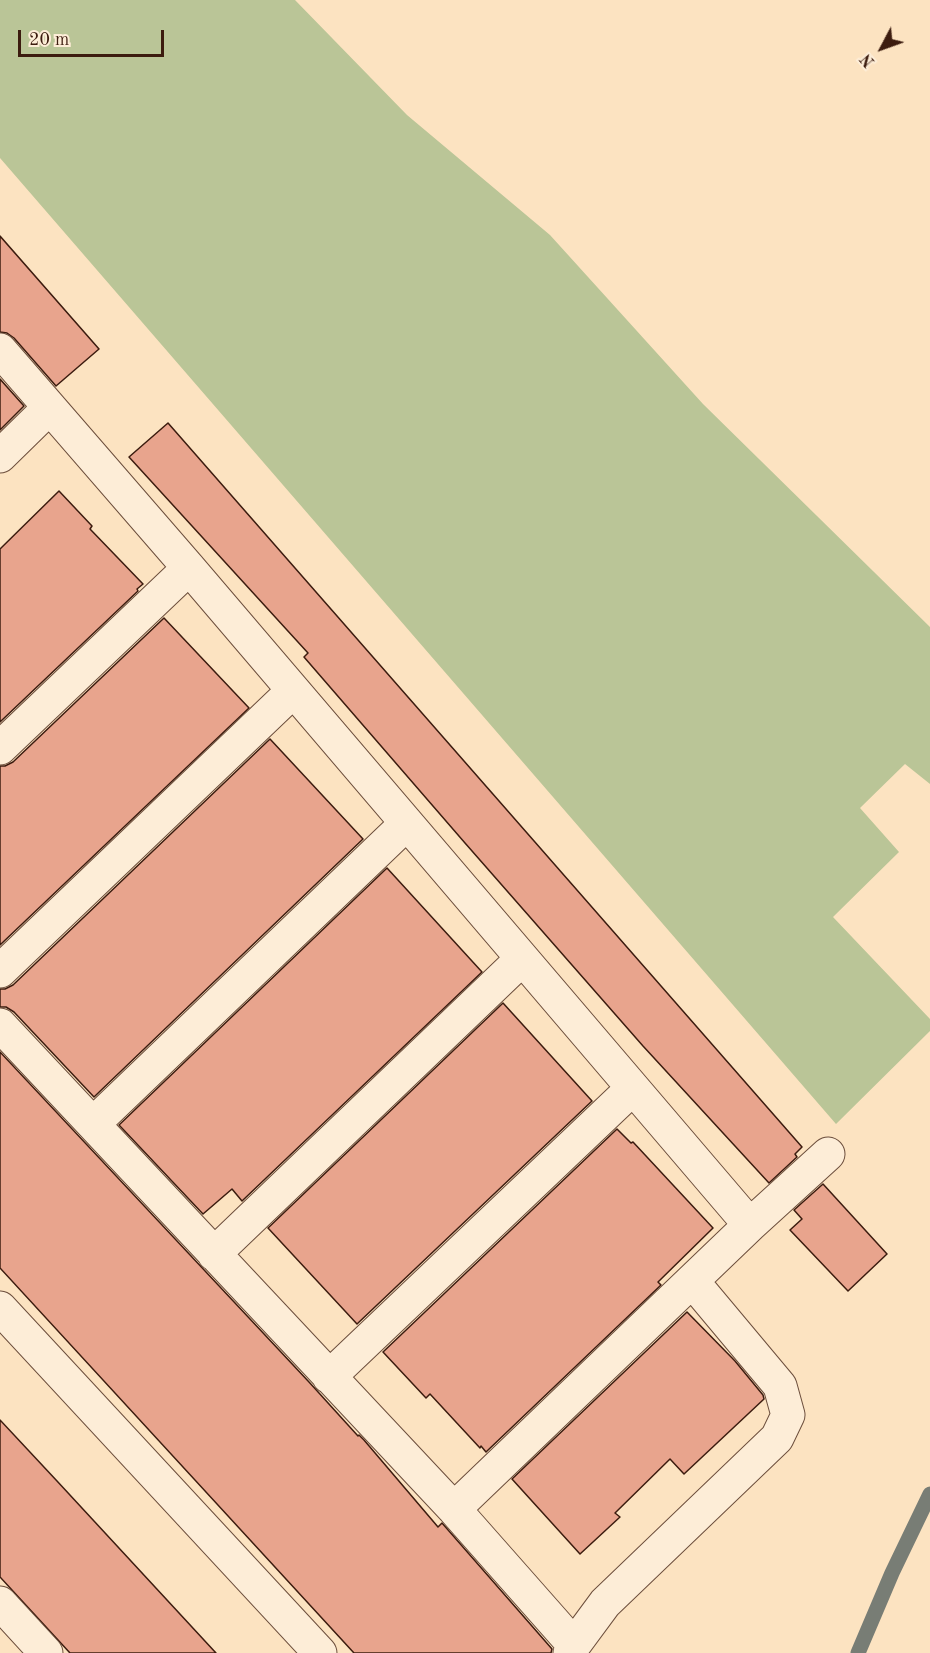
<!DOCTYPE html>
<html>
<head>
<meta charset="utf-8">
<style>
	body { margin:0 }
	#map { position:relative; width:930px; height:1653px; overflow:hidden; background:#fce3c1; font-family:"Old Standard TT",serif }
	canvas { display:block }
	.north { position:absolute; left:852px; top:18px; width:60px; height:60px; -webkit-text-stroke:4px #fdedd7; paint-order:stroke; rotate:229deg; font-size:16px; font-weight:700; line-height:24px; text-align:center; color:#3c1c0f }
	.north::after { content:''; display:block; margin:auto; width:21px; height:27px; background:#3c1c0f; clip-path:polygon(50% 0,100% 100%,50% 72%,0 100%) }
	.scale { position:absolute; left:18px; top:30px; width:146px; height:27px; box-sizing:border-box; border:3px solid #3c1c0f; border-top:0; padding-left:8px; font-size:18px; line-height:21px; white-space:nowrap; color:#3c1c0f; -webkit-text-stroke:4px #fdedd7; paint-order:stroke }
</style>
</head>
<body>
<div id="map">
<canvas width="930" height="1653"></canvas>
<div class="north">N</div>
<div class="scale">20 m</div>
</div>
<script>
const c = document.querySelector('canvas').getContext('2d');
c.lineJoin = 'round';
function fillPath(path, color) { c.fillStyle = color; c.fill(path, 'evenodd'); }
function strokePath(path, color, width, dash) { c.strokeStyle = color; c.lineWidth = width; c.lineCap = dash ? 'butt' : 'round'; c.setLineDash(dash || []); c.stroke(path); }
const green = new Path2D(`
	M 0,0 L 295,0 L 407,115 L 550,235 L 703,404 L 930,627 L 930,784 L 905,764 L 860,808 L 899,852 L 833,917 L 930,1019 L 930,1031 L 836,1124 L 0,158 Z`);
const stream = new Path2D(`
	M 858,1653 L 892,1573 L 930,1494`);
const building = new Path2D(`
	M 0,236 L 99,349 L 56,386 L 14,338 L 7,333 L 0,332 Z
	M 0,379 L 24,406 L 0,430 Z
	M 168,423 L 802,1147 L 795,1154 L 797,1157 L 769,1183 L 643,1046 L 465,843 L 304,657 L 308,653 L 129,457 Z
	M 59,491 L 92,526 L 90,529 L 143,584 L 137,589 L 138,591 L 0,722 L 0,549 Z
	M 164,618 L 249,708 L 0,945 L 0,766 L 5,766 L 13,762 Z
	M 270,739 L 363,839 L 94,1097 L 14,1012 L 6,1007 L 0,1007 L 0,989 L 5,989 L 13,985 Z
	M 387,868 L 482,972 L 242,1201 L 232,1189 L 203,1214 L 119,1125 Z
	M 503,1003 L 592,1101 L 357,1324 L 268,1228 Z
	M 0,1052 L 309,1382 L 358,1436 L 359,1435 L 364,1440 L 438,1527 L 442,1523 L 552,1649 L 551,1653 L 354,1653 L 0,1268 Z
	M 617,1129 L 631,1143 L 633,1142 L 713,1228 L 658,1282 L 661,1285 L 486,1452 L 481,1446 L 480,1448 L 430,1394 L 426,1398 L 383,1352 Z
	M 823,1184 L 887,1254 L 848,1291 L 790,1230 L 802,1219 L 794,1210 Z
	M 687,1312 L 735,1361 L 763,1395 L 764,1399 L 684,1474 L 670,1459 L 615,1513 L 620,1517 L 580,1554 L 512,1479 Z
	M 0,1420 L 57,1481 L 216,1653 L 70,1653 L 0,1577 Z`);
const minor = new Path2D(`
	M 0,350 L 189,568 L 750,1225
	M 0,456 L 49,408
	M 0,748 L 189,568
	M 0,971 L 293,691
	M 0,1025 L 454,1509 L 574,1645 L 570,1653
	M 93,1124 L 406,824
	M 214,1254 L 522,959
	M 0,1308 L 320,1653
	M 329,1377 L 633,1088
	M 454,1509 L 750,1225 L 828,1154
	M 0,1603 L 46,1653
	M 574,1645 L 605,1603 L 777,1438 L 788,1415 L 780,1386 L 693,1282`);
fillPath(green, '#bac597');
strokePath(stream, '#787d75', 15);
fillPath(building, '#e8a48d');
strokePath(building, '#3c1c0f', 1.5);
strokePath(minor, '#6c4e3c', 35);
strokePath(minor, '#fdedd7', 33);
</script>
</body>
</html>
